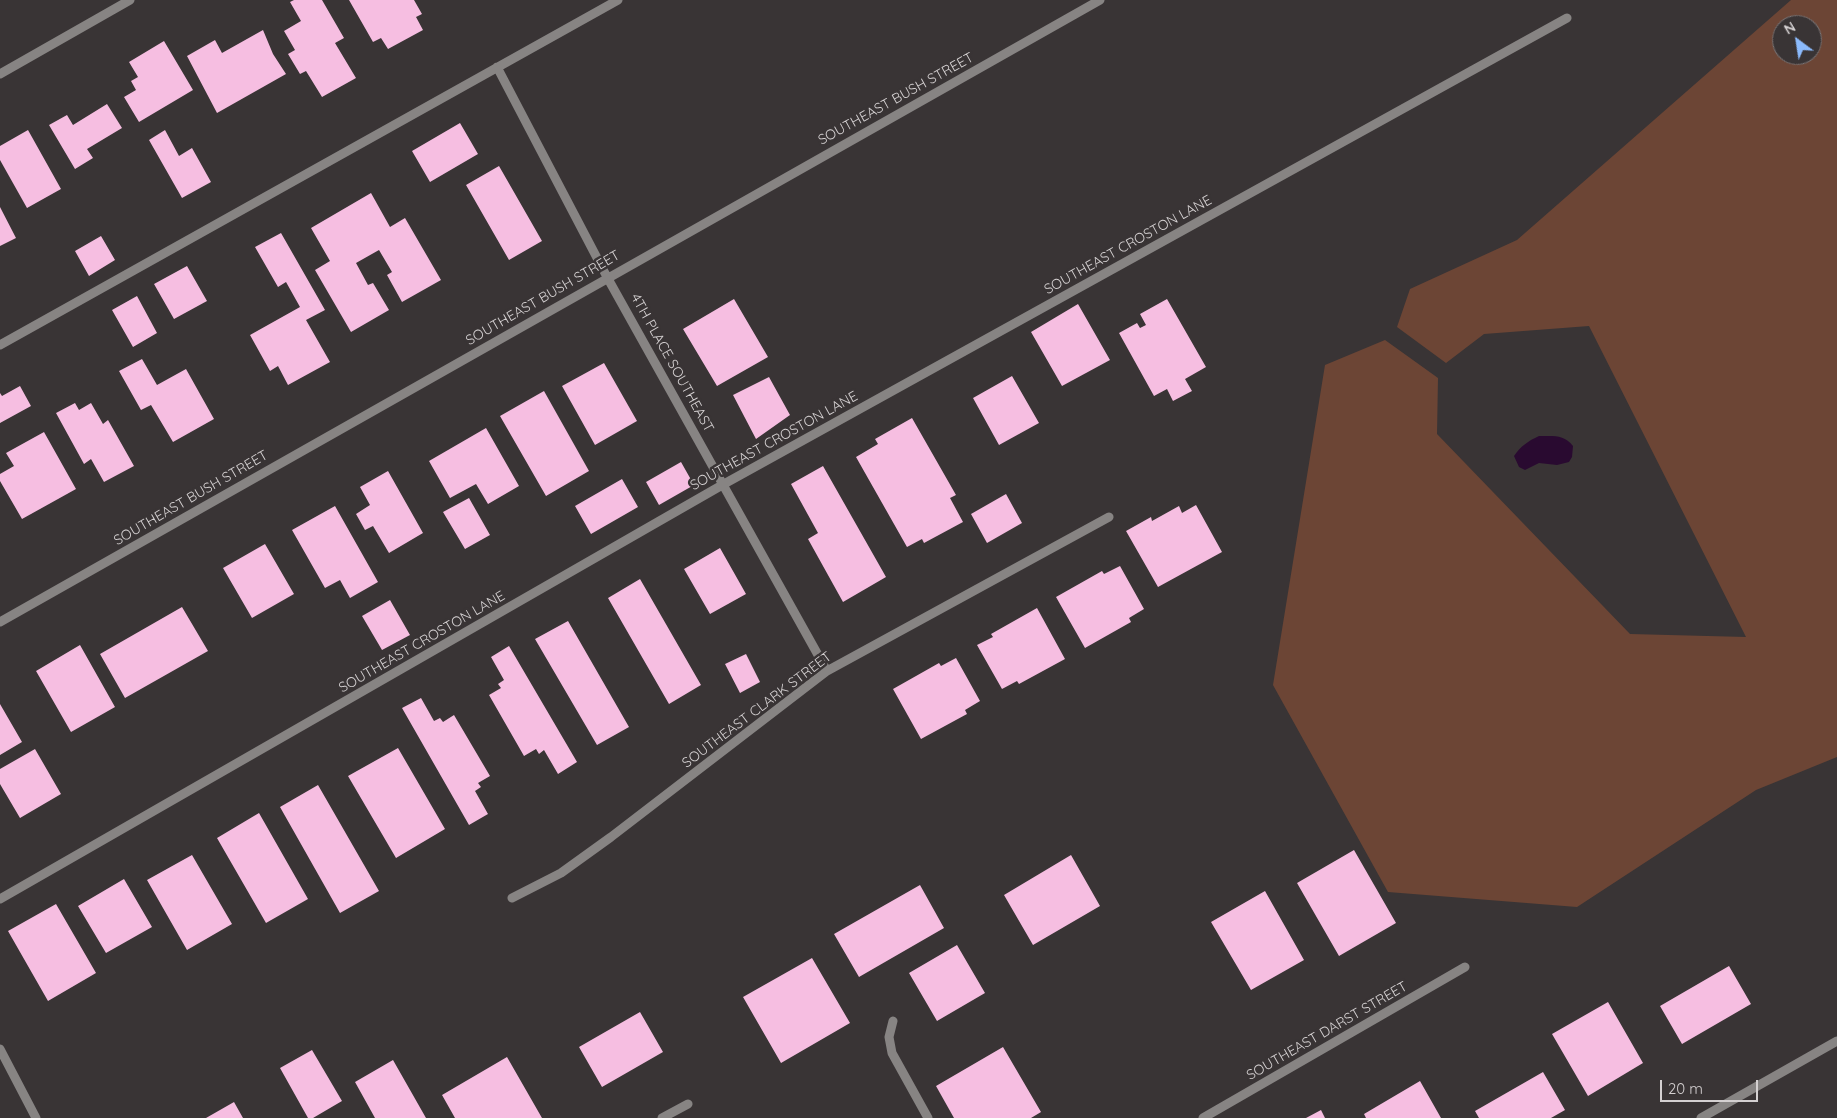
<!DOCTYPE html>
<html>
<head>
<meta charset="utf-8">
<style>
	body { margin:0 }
	#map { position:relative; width:1837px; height:1118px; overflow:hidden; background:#393435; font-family:Quicksand,sans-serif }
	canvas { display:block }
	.north { position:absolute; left:1772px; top:15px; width:50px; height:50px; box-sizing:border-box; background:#393435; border:1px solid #777273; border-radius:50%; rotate:329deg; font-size:14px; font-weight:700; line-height:20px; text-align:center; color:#d4d0d1 }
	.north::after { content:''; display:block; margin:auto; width:18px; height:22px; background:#8bbafc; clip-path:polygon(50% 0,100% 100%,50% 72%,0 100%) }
	.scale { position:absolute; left:1660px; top:1080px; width:98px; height:22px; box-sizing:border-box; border:2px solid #d4d0d1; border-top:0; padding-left:6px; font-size:15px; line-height:18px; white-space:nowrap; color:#d4d0d1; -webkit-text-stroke:4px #393435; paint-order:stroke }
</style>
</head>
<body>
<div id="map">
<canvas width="1837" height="1118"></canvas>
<div class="north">N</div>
<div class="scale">20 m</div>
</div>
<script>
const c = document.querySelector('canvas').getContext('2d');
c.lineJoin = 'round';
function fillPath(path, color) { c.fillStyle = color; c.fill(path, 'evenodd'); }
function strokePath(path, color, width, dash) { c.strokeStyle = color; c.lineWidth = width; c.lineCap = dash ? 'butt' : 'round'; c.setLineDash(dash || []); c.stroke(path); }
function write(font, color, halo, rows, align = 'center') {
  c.font = font + ' Quicksand,sans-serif'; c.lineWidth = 5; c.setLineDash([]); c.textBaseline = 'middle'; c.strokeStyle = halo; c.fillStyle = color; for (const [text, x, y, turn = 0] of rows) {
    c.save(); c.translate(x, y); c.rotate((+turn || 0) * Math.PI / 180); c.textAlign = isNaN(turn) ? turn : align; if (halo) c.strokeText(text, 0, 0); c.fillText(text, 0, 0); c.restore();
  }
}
const green = new Path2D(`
	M 1791,0 L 1837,0 L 1837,757 L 1756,790 L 1577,907 L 1388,892 L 1273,685 L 1325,365 L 1385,340 L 1438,378 L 1437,434 L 1630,634 L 1746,637 L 1589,326 L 1484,334 L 1446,363 L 1397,327 L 1410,289 L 1517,240 ZM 1782,25 L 1812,25 L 1812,55 L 1782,55 Z`);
const water = new Path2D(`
	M 1539,436 C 1553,436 1564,434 1573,446 L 1572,457 L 1569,462 L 1557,465 L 1539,463 L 1525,470 L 1519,467 L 1514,456 C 1521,446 1528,441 1539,436 Z`);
const building = new Path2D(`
	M 294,0 L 322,0 L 344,38 L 335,43 L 356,78 L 322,97 L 306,71 L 300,74 L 288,54 L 295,50 L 284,31 L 301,21 L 290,2 Z
	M 349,0 L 414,0 L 422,14 L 416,17 L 423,30 L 388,49 L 381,38 L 373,42 Z
	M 263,30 L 273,54 L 286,74 L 217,113 L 187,56 L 215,40 L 222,53 Z
	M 164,41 L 193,90 L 139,122 L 124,97 L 136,90 L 131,81 L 138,77 L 129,62 Z
	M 107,104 L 122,128 L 87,149 L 93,158 L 75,169 L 49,125 L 67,115 L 73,125 Z
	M 460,123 L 478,154 L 430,182 L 412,151 Z
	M 28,130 L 61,189 L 27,208 L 0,160 L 0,146 Z
	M 165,130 L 179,156 L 192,148 L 211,182 L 182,198 L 149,140 Z
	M 499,166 L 542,241 L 509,260 L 466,185 Z
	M 371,193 L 390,227 L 405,218 L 441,280 L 402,302 L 387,275 L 392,272 L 379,250 L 356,263 L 368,285 L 373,283 L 389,310 L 351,332 L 315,270 L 330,261 L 311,228 Z
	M 0,207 L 16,238 L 0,246 Z
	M 281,233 L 325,310 L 306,320 L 330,362 L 288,385 L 278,366 L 270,371 L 250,335 L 300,307 L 286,282 L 278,287 L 255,247 Z
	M 101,236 L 115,260 L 89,276 L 75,251 Z
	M 187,266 L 207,301 L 174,319 L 154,284 Z
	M 137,296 L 157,333 L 133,347 L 112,310 Z
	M 734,299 L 768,357 L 717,386 L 683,329 Z
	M 1167,299 L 1206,367 L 1185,379 L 1192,391 L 1173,401 L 1167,389 L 1154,396 L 1119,333 L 1137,323 L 1140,328 L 1146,325 L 1140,314 Z
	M 1078,304 L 1110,360 L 1062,386 L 1031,332 Z
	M 142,359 L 157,385 L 186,369 L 214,419 L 173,442 L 151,405 L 141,410 L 119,371 Z
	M 604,363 L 637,421 L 595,445 L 562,386 Z
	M 1012,376 L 1039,423 L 999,445 L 973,398 Z
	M 769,377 L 790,415 L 756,439 L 733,395 Z
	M 20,386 L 31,406 L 0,423 L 0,393 L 2,396 Z
	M 544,391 L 589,471 L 546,496 L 500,416 Z
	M 75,403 L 79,410 L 91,403 L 103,424 L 108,420 L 134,466 L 104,482 L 91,459 L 84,464 L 56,413 Z
	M 912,418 L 956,495 L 950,498 L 963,522 L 924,543 L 922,539 L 907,547 L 856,457 L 878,444 L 875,439 Z
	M 486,428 L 519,486 L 488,504 L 476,484 L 450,498 L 429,461 Z
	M 44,432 L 76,489 L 22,519 L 0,481 L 0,474 L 14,466 L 6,453 Z
	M 681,462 L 694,485 L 659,505 L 646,482 Z
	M 823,466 L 886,577 L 843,602 L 808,539 L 818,533 L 791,484 Z
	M 388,471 L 423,533 L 389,553 L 373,526 L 365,530 L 356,514 L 370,505 L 360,487 Z
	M 622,479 L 638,507 L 591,534 L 575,506 Z
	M 1006,494 L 1022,523 L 987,543 L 971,514 Z
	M 469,498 L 490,535 L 465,549 L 443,512 Z
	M 1196,505 L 1222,552 L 1158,587 L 1126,531 L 1151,517 L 1152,521 L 1179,506 L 1182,513 Z
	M 335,506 L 378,582 L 350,598 L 340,580 L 325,588 L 292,530 Z
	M 265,544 L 294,594 L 252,618 L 223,568 Z
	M 720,548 L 746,594 L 710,614 L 684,569 Z
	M 1120,566 L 1144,609 L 1129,618 L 1131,622 L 1085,648 L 1056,597 L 1102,571 L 1104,574 Z
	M 640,579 L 701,685 L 669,704 L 608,598 Z
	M 390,600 L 410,635 L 382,650 L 362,616 Z
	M 182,607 L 208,651 L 125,698 L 100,654 Z
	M 1037,608 L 1065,659 L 1019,684 L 1017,681 L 1002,689 L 977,645 L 993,637 L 991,634 Z
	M 568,621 L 629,727 L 597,745 L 535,639 Z
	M 80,645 L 115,707 L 71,732 L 36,671 Z
	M 509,646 L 577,762 L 558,774 L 544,750 L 539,754 L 536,749 L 524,756 L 489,695 L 501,688 L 498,684 L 504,680 L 491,657 Z
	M 746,654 L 760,682 L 740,693 L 725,664 Z
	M 956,658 L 980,701 L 965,710 L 967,714 L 921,739 L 893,689 L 939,663 L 941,666 Z
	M 421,698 L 434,721 L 440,718 L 443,722 L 454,715 L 490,776 L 478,783 L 481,787 L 475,791 L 488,814 L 469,825 L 402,708 Z
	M 0,704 L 22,742 L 0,755 Z
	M 398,748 L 445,829 L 396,858 L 348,776 Z
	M 35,749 L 61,794 L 20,818 L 0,784 L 0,769 Z
	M 318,785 L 379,891 L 340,913 L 280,807 Z
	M 259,813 L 308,899 L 266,923 L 217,838 Z
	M 1354,850 L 1396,923 L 1339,956 L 1297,883 Z
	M 192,855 L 232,924 L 187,950 L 147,880 Z
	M 1071,855 L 1100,906 L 1033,945 L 1004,895 Z
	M 124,879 L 152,927 L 106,953 L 78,906 Z
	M 920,885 L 944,928 L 859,977 L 834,934 Z
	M 1265,891 L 1304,960 L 1251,990 L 1211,922 Z
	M 56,904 L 96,973 L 48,1001 L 8,931 Z
	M 957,945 L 985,993 L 937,1021 L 909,973 Z
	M 812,958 L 850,1023 L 781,1063 L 743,997 Z
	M 1729,966 L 1751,1004 L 1682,1044 L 1660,1006 Z
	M 1608,1002 L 1643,1063 L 1588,1096 L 1552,1034 Z
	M 640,1012 L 663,1052 L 602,1087 L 579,1047 Z
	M 1003,1047 L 1041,1112 L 1031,1118 L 954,1118 L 936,1086 Z
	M 312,1050 L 342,1101 L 313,1118 L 308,1118 L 280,1068 Z
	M 507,1057 L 542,1118 L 455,1118 L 442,1095 Z
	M 393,1060 L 426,1118 L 375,1118 L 355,1082 Z
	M 1543,1072 L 1565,1110 L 1551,1118 L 1479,1118 L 1475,1111 Z
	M 1420,1081 L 1441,1118 L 1366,1118 L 1364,1114 Z
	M 234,1102 L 243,1118 L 206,1118 Z
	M 1321,1110 L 1325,1118 L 1306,1118 Z`);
const minor = new Path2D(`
	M 497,67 L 607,277 L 827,671
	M 0,74 L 130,0
	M 0,345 L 618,0
	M 0,622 L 1100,0
	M 512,898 L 561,873 L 611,837 L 827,671 L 1109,517
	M 0,899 L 724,484 L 1567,18
	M 893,1021 L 889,1037 L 892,1053 L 928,1118
	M 0,1049 L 36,1118
	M 662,1118 L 688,1104
	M 1203,1118 L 1465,967
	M 1701,1118 L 1837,1041`);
const streetNames = [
	["SOUTHEAST BUSH STREET",896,99,-29],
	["SOUTHEAST CROSTON LANE",1128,245,-29],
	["SOUTHEAST BUSH STREET",543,298,-30],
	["4TH PLACE SOUTHEAST",672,363,61],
	["SOUTHEAST CROSTON LANE",774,441,-29],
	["SOUTHEAST BUSH STREET",191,498,-30],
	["SOUTHEAST CROSTON LANE",422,642,-30],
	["SOUTHEAST CLARK STREET",757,710,-37],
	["SOUTHEAST DARST STREET",1327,1031,-30]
];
fillPath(green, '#6c4535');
fillPath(water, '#290a30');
fillPath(building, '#f6bee1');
strokePath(minor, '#878483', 9);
write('14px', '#d4d0d1', '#393435', streetNames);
</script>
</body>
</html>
